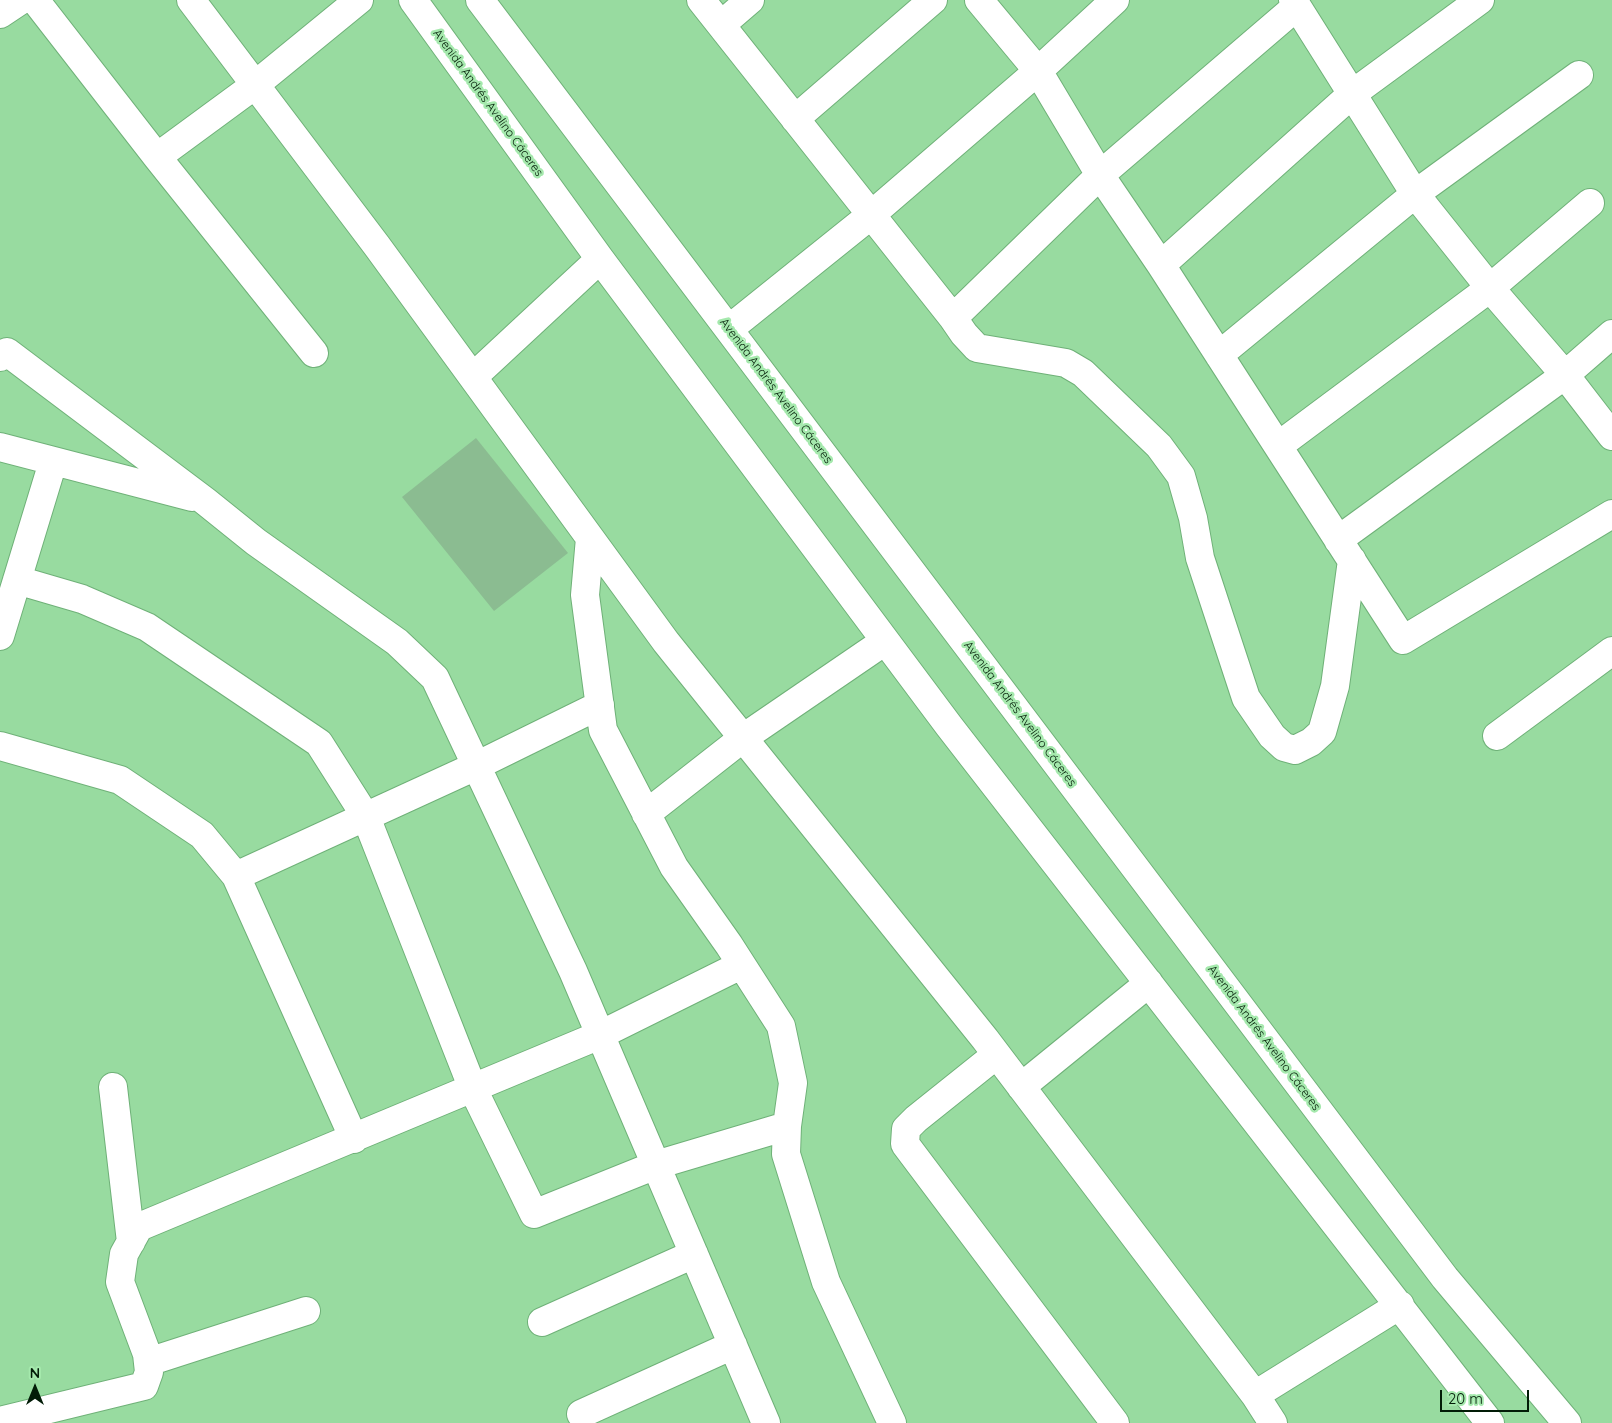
<!DOCTYPE html>
<html>
<head>
<meta charset="utf-8">
<style>
	body { margin:0 }
	#map { position:relative; width:1612px; height:1423px; overflow:hidden; background:#98dba0; font-family:Quicksand,sans-serif }
	canvas { display:block }
	.north { position:absolute; left:10px; top:1363px; width:50px; height:50px; -webkit-text-stroke:4px #a5e9ad; paint-order:stroke; rotate:0deg; font-size:14px; font-weight:700; line-height:20px; text-align:center; color:#021c07 }
	.north::after { content:''; display:block; margin:auto; width:18px; height:22px; background:#021c07; clip-path:polygon(50% 0,100% 100%,50% 72%,0 100%) }
	.scale { position:absolute; left:1440px; top:1390px; width:89px; height:22px; box-sizing:border-box; border:2px solid #021c07; border-top:0; padding-left:6px; font-size:15px; line-height:18px; white-space:nowrap; color:#021c07; -webkit-text-stroke:4px #a5e9ad; paint-order:stroke }
</style>
</head>
<body>
<div id="map">
<canvas width="1612" height="1423"></canvas>
<div class="north">N</div>
<div class="scale">20 m</div>
</div>
<script>
const ctx = document.querySelector('canvas').getContext('2d');
ctx.lineJoin = 'round';
function paint(path, color) {
  ctx.fillStyle = color;
  ctx.fill(path, 'evenodd');
}
function shape(rows) {
  const path = new Path2D();
  for (const r of rows) {
    path.moveTo(r[0], r[1]);
    for (let i = 2; i < r.length; i += 2) path.lineTo(r[i], r[i + 1]);
  }
  return path;
}
function trace(path, color, width, dash) {
  ctx.strokeStyle = color;
  ctx.lineWidth = width;
  ctx.lineCap = dash ? 'butt' : 'round';
  ctx.setLineDash(dash || []);
  ctx.stroke(path);
}
function drawText(font, color, halo, rows, align = 'center') {
  ctx.font = font + ' Quicksand,sans-serif';
  ctx.lineWidth = 5;
  ctx.setLineDash([]);
  ctx.textBaseline = 'middle';
  ctx.strokeStyle = halo;
  ctx.fillStyle = color;
  for (const [text, x, y, turn = 0] of rows) {
    ctx.save();
    ctx.translate(x, y);
    ctx.rotate((+turn || 0) * Math.PI / 180);
    ctx.textAlign = isNaN(turn) ? turn : align;
    if (halo) ctx.strokeText(text, 0, 0);
    ctx.fillText(text, 0, 0);
    ctx.restore();
  }
}
paint(shape([
	[476,438,568,553,494,611,402,497]
]), '#8bbc91');
const minor = shape([
	[35,0,157,157,314,353],
	[191,0,377,246,666,642,985,1039,1255,1395,1273,1423],
	[413,0,600,259,949,726,1490,1423],
	[480,0,1445,1278,1567,1423],
	[701,0,953,318,964,334,977,348,1066,363,1083,373,1159,446,1181,476,1193,518,1200,558,1246,698,1272,736,1284,747,1295,750,1311,742,1322,732,1335,686,1352,560],
	[979,0,1038,71,1100,175,1161,265,1403,640,1612,514],
	[1293,0,1415,194,1490,288,1565,375,1612,436],
	[0,14,21,0],
	[721,25,750,0],
	[795,119,933,0],
	[157,157,255,85,359,0],
	[1161,265,1352,94,1480,0],
	[953,318,1100,175,1297,6],
	[729,329,871,215,1038,71,1115,0],
	[1219,355,1415,194,1579,75],
	[0,357,7,352,205,501,256,542,397,642,435,678,573,971,766,1423],
	[473,377,600,259],
	[1278,446,1490,288,1590,203],
	[0,447,192,497],
	[590,538,585,595,603,730,674,867,729,945,781,1026,793,1083,787,1126,786,1154,826,1282,892,1423],
	[1338,540,1565,375,1612,334],
	[17,580,82,599,147,627,319,743,366,817,473,1089,534,1214,656,1165,787,1126],
	[0,636,53,462],
	[1497,736,1612,651],
	[0,746,120,780,202,835,236,876,354,1139],
	[646,814,743,738,885,641],
	[236,876,476,766,600,705],
	[996,1055,916,1119,906,1129,905,1144,1115,1423],
	[113,1087,131,1242],
	[1021,1087,1149,983],
	[542,1322,694,1254],
	[148,1362,306,1311],
	[1255,1395,1400,1305],
	[581,1414,733,1345],
	[0,1421,144,1386,149,1372,147,1354,120,1282,124,1254,139,1227,600,1035,741,965]
]);
trace(minor, '#6fb178', 30);
trace(minor, '#fff', 28);
drawText('12px', '#021c07', '#a5e9ad', [
	["Avenida Andrés Avelino Cáceres",488,103,54],
	["Avenida Andrés Avelino Cáceres",776,391,53],
	["Avenida Andrés Avelino Cáceres",1020,714,53],
	["Avenida Andrés Avelino Cáceres",1264,1038,53]
]);
</script>
</body>
</html>
